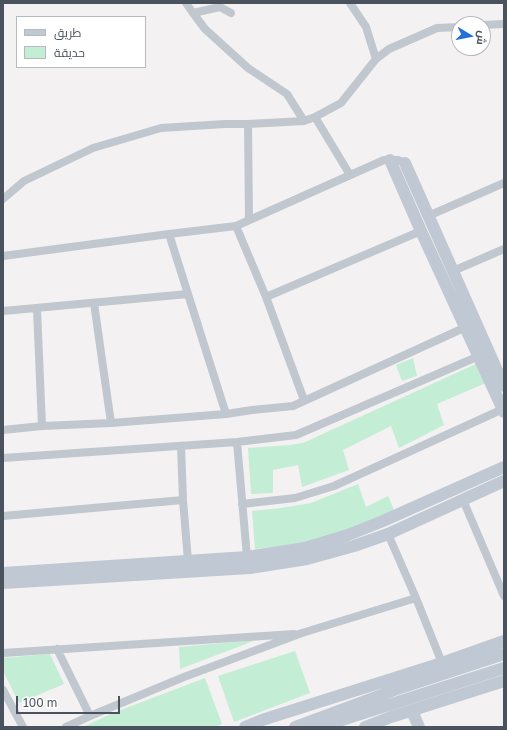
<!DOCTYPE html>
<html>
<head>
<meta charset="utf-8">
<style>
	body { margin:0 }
	#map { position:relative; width:507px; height:730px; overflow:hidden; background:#f3f1f1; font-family:"Golos Text",Cairo,sans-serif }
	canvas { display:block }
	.frame { position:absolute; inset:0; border:4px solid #4a535d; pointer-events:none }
	.legend { position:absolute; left:16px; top:16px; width:130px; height:52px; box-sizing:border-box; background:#fff; border:1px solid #b7babe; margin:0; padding:5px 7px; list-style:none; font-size:12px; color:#4a535d }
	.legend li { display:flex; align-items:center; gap:8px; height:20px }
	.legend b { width:20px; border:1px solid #b7babe }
	.north { position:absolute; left:451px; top:16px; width:40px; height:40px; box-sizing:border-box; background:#fff; border:1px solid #b7babe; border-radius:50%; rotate:100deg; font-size:11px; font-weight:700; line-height:16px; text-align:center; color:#4a535d }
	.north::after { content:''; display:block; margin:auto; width:14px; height:18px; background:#2570d8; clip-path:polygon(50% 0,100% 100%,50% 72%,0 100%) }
	.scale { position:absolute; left:16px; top:696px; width:104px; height:18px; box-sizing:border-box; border:2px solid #4a535d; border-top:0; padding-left:5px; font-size:12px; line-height:14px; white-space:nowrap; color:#4a535d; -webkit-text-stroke:3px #fff; paint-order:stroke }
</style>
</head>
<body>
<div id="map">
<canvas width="507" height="730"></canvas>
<div class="frame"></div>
<ul class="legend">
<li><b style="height:5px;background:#c0c8d3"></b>طريق</li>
<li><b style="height:11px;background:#c3edd4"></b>حديقة</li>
</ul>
<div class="north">ش</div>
<div class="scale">100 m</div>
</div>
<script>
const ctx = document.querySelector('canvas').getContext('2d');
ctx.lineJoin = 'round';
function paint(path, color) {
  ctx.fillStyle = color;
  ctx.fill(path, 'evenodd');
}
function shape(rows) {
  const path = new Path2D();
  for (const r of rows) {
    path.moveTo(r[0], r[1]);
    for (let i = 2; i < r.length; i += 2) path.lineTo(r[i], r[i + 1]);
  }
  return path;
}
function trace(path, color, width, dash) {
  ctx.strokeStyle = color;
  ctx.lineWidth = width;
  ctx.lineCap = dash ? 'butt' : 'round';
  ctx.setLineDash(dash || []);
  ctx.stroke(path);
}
paint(shape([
	[413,358,417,376,402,381,396,365],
	[478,363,488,382,437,404,444,425,399,448,391,426,343,450,349,470,302,487,298,465,273,470,273,493,251,494,248,448,290,445,303,443],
	[358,484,366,507,388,496,395,512,332,537,294,545,255,549,252,511,281,508,311,503],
	[256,640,180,669,179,647],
	[295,651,310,693,234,722,218,676],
	[50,654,64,684,19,703,3,671,3,658],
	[205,678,222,724,215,727,83,727,113,713]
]), '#c3edd4');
trace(shape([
	[186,3,193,13,205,29,248,68,287,94,304,121],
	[350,3,366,27,376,59],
	[193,13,220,7,231,13],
	[483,25,504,24],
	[315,117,350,175],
	[248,124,249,220],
	[3,199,24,181,93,148,161,128,225,124,248,124,304,121,315,117,341,103,376,59,389,49,437,28,459,27],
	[428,216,504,183],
	[236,226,266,297,304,400],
	[169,234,226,414],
	[3,256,169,234,236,226,384,160,398,160,405,163],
	[453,271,504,249],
	[266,297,421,231],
	[94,303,111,423],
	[37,309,42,426],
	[3,311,188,294],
	[3,430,42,426,111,423,226,414,252,410,293,406,466,327],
	[237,442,247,557],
	[181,446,183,500,188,561],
	[3,458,237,442,296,435,479,356],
	[463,500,504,596],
	[242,504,295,498,334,486,503,409],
	[3,516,183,500],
	[388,534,416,598,442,663],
	[57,649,90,716],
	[3,653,294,634],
	[3,690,23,727],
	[66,727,90,716,184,677,302,633,416,598]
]), '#c0c7ce', 8);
trace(shape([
	[390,160,421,231,504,412],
	[405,163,504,386],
	[3,573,247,557,305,548,348,535,383,521,504,467],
	[3,583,250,568,307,559,354,546,388,534,504,481],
	[412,711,419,727],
	[245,727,262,720,442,663,504,641],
	[295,727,400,688,504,654],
	[320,727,504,668],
	[365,727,391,717,504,681]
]), '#c0c8d3', 12);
</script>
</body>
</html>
